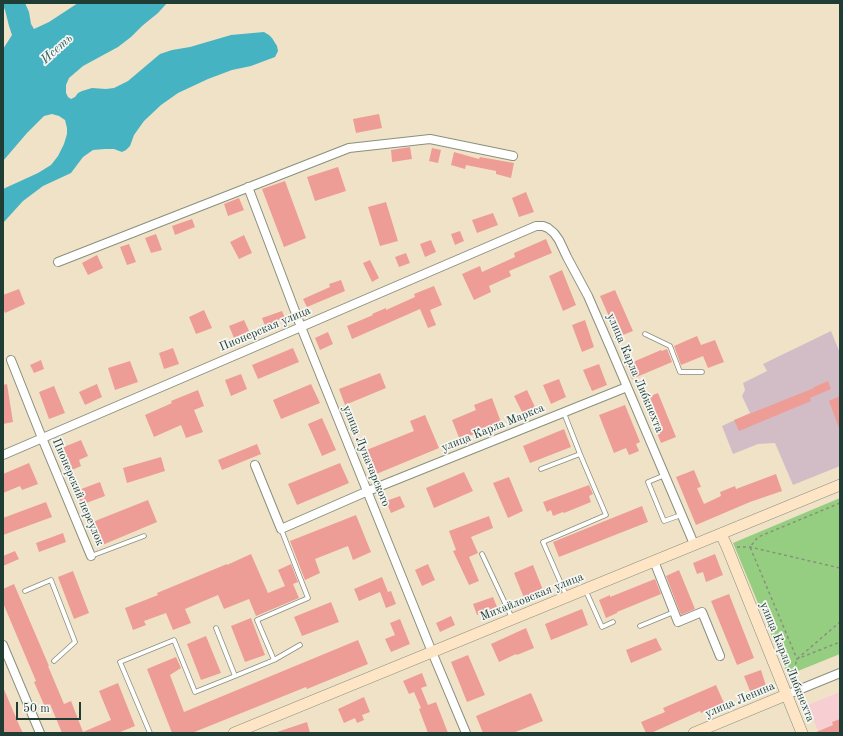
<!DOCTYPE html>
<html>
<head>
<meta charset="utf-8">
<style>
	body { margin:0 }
	#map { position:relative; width:843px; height:736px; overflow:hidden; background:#f0e2c7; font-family:"Old Standard TT",serif }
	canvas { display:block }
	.frame { position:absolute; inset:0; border:4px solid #1f3d34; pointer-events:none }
	.scale { position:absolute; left:16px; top:702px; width:65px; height:18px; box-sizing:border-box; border:2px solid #1f3d34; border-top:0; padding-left:5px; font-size:12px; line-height:14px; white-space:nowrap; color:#1f3d34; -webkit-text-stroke:3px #f6f6f2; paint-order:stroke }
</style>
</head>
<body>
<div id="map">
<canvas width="843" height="736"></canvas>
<div class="frame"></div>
<div class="scale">50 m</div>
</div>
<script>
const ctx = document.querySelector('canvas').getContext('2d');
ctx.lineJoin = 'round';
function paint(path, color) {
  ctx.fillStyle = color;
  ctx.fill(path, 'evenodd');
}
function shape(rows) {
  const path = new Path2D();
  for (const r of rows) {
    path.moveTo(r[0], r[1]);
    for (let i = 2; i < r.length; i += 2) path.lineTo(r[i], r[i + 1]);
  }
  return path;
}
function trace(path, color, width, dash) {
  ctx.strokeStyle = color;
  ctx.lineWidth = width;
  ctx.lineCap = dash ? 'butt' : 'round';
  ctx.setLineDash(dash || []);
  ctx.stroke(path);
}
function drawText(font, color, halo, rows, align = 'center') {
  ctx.font = font + ' "Old Standard TT",serif';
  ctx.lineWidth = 3.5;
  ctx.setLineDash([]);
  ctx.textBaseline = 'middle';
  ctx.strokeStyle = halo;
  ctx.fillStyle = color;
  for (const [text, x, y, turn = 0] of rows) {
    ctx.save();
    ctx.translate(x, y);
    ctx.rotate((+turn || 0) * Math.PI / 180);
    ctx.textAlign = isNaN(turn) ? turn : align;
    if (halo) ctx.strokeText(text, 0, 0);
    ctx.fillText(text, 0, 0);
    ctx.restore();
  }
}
paint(shape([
	[840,692,840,733,819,733,807,705]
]), '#f7cfd3');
paint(shape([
	[831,331,840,353,840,466,793,485,775,443,758,444,733,454,722,426,750,413,742,396,745,390,743,383,767,371,763,364]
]), '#d2bdc7');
paint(shape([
	[840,498,840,654,788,675,733,543]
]), '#96ce81');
paint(shape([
	[3,3,25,3,29,12,31,24,34,29,49,22,78,3,167,3,158,13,142,26,131,37,118,47,83,66,69,78,66,85,66,93,68,97,71,99,75,97,78,93,82,91,92,88,106,89,114,88,128,81,160,54,172,50,190,47,231,35,264,32,269,35,272,38,277,46,278,51,275,57,251,66,232,70,208,79,178,93,161,105,144,121,134,135,130,146,126,150,122,152,114,149,105,149,93,150,83,157,71,173,43,186,23,201,3,223,3,189,38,173,51,165,58,156,64,144,67,134,67,128,65,120,59,116,52,114,44,116,27,133,3,161,3,49,12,35,9,26,5,10,3,6]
]), '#46b3c2');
paint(shape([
	[379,114,382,128,356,133,353,119],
	[410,147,412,159,392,162,391,150],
	[432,148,441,150,438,163,429,161],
	[454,152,479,159,480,157,514,163,511,178,496,174,496,171,466,165,465,169,451,165],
	[338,167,346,191,315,201,307,177],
	[285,181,306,238,284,247,262,189],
	[526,192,534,212,519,217,512,198],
	[239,198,244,210,228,216,224,204],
	[386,202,398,241,380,246,368,207],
	[493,213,498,225,477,233,472,220],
	[192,219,195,227,175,235,172,226],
	[460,231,464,241,455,245,451,234],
	[156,234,162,250,151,253,145,238],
	[244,235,252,253,239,259,230,242],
	[546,239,552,253,509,271,511,276,489,286,491,292,474,300,462,274,480,266,482,272,515,257,514,253],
	[431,240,436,252,425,257,420,244],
	[129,244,136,262,127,265,120,247],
	[406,253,410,263,399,267,395,257],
	[97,255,103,268,88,275,82,263],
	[370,260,379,278,372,282,363,263],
	[562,270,576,305,563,311,549,276],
	[341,280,345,291,307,307,303,299,330,287,329,284],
	[434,286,442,305,430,310,436,325,428,328,420,309,352,339,347,326,373,315,372,314,386,308,386,310,415,297,414,294],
	[19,289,25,304,5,313,3,308,3,295],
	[615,290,633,331,618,337,600,296],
	[204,310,212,328,196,334,189,317],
	[282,311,285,318,265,326,262,318],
	[244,320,249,331,234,338,229,326],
	[585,320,594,347,582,352,572,325],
	[328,332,333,344,320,350,315,338],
	[697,336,701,345,715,340,724,362,708,368,703,356,681,365,674,346],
	[173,348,179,364,164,369,159,353],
	[293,348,299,362,258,379,252,365],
	[667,349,672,362,632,379,626,365,661,350,662,351],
	[41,360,44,369,34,373,30,365],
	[130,361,138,382,115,390,108,368],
	[599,364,607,385,592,391,583,370],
	[380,373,386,388,345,405,339,389],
	[241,374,247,389,231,396,225,380],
	[559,379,566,397,551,404,543,385],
	[828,381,831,389,810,398,811,401,739,431,734,420,814,388,814,387],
	[7,384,13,422,3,424,3,385],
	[97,384,102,397,85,405,79,392],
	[311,384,320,403,281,419,273,400],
	[54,386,65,413,49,419,39,392],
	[198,390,204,406,194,410,203,432,186,438,181,425,154,437,145,415,172,403,171,401],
	[527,390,535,407,523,414,514,396],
	[658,393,676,437,661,443,643,399],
	[840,396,840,428,839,428,829,401],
	[492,398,501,422,474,432,474,434,460,440,452,420,476,410,474,405],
	[625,405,640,442,636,444,639,451,629,455,626,448,614,453,599,415],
	[425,415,439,448,374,475,364,451,414,431,410,421],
	[322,418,336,450,322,456,308,424],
	[564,429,571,447,530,463,523,446],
	[81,440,88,456,79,460,81,466,72,470,70,464,66,466,59,449],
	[257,444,261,454,222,470,218,460],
	[161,457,165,471,127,483,123,468],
	[29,463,38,484,22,490,20,486,3,493,3,474],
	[340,463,349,483,297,505,288,484],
	[694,470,701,487,697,488,704,504,721,496,720,492,735,486,736,489,776,474,782,491,750,502,696,525,676,477],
	[464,472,473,491,434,508,426,488],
	[509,477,523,511,508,518,493,483],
	[100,482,105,496,81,505,76,491],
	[589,485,593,494,589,496,591,502,564,513,563,512,553,516,551,510,547,512,543,502],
	[400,496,405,507,391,513,386,501],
	[148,500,157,522,100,546,90,523],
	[46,502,52,517,3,535,3,518],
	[642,506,648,522,559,557,553,542],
	[356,515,371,552,353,560,348,546,315,559,320,573,305,580,290,541],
	[489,516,493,528,471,537,478,553,469,557,479,581,469,585,453,551,456,550,449,531],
	[63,533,66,542,39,552,36,543],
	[15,551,19,559,3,566,3,556],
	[251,554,268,593,285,586,278,570,291,564,298,582,293,584,299,598,256,616,249,599,224,609,218,595,185,609,191,623,173,630,166,613,144,621,146,625,133,630,125,608,158,595,157,593,227,564,227,565],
	[715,554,723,575,706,582,703,572,697,574,693,563],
	[428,564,435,580,422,586,415,570],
	[533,565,543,590,524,598,514,573],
	[679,570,695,609,681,615,666,576],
	[73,571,89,613,74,619,58,577],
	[382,577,388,592,391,591,396,604,386,608,380,592,359,601,354,589],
	[655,579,661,594,617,612,617,613,606,618,599,600,610,595,610,597],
	[14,584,49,666,48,666,64,704,71,701,83,732,111,720,99,691,118,683,135,726,118,733,62,733,50,704,45,707,34,682,36,681,3,603,3,589],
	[729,594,754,658,737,665,711,601],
	[493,597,497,607,477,615,473,604],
	[331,602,339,622,302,636,294,617],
	[582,609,588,625,551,640,545,624],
	[451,616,455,625,440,632,436,623],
	[251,618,265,655,245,662,231,626],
	[400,619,410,644,391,652,385,639,395,635,390,623],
	[526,628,534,648,517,655,516,654,499,662,491,644],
	[206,636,221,673,201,680,187,644],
	[656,638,662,650,631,663,626,650],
	[358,640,368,664,307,689,306,687,192,733,172,733,147,669,176,657,181,668,170,675,184,712],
	[468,655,485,695,467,702,451,662],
	[761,670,766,686,750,691,744,676],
	[422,673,427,686,421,688,428,705,436,702,448,733,428,733,419,709,421,708,414,692,409,694,403,681],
	[716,685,724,703,701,713,700,711,651,733,646,733,641,722,665,712,663,708],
	[3,687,20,727,23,733,3,733],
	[531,693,543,721,513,733,483,733,476,716],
	[364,697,370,712,362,715,364,720,357,723,355,718,344,723,338,709],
	[840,719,840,733,814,733,833,725,832,722],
	[307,722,310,733,277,733,277,732]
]), '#ee9d96');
const lane = shape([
	[645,334,670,346,680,372,702,372],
	[541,469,580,454,564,413],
	[665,475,648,482,664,521,681,515],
	[482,554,512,618],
	[91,556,144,536],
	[585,589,602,627,613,622],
	[25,591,51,580,75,642,54,661],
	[566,595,543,542,606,515,580,454],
	[640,626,674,612],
	[274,660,257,620,308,598,281,529],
	[235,676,274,660,300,645],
	[150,733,120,662,174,640,195,692,235,676,216,628]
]);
const street = shape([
	[248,187,301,327,432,652,466,733],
	[58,262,349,148,430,139,513,156],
	[11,360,42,438,91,556],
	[3,455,536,226,543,226,548,228,554,233,559,240,567,257,588,296,611,349,694,544],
	[255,465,281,529,368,491,627,387],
	[654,561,678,622,702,612,720,656],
	[3,645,40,733],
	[786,695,840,673]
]);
const secondary = shape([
	[721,534,727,547,802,733],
	[234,733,840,485],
	[694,733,786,695]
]);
trace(lane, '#88907e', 5.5);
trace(street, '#88907e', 10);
trace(secondary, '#88907e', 12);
trace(shape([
	[840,503,758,537,750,547,797,659,840,642],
	[737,547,750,547,840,568],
	[792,676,797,659,840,622]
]), '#88907e', 1.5, [3, 3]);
trace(lane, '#fff', 4);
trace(street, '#fff', 8);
trace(secondary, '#fde5c5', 11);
drawText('12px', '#1f3d34', '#f6f6f2', [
	["Пионерская улица",265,329,-23],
	["улица Карла Либкнехта",635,373,67],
	["улица Карла Маркса",493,428,-22],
	["улица Луначарского",366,456,68],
	["Пионерский переулок",78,492,67],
	["Михайловская улица",532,597,-22],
	["улица Карла Либкнехта",787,662,68],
	["улица Ленина",740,700,-23]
]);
drawText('italic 13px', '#2b605f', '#f6f6f2', [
	["Исеть",57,49,-42]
]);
</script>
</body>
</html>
